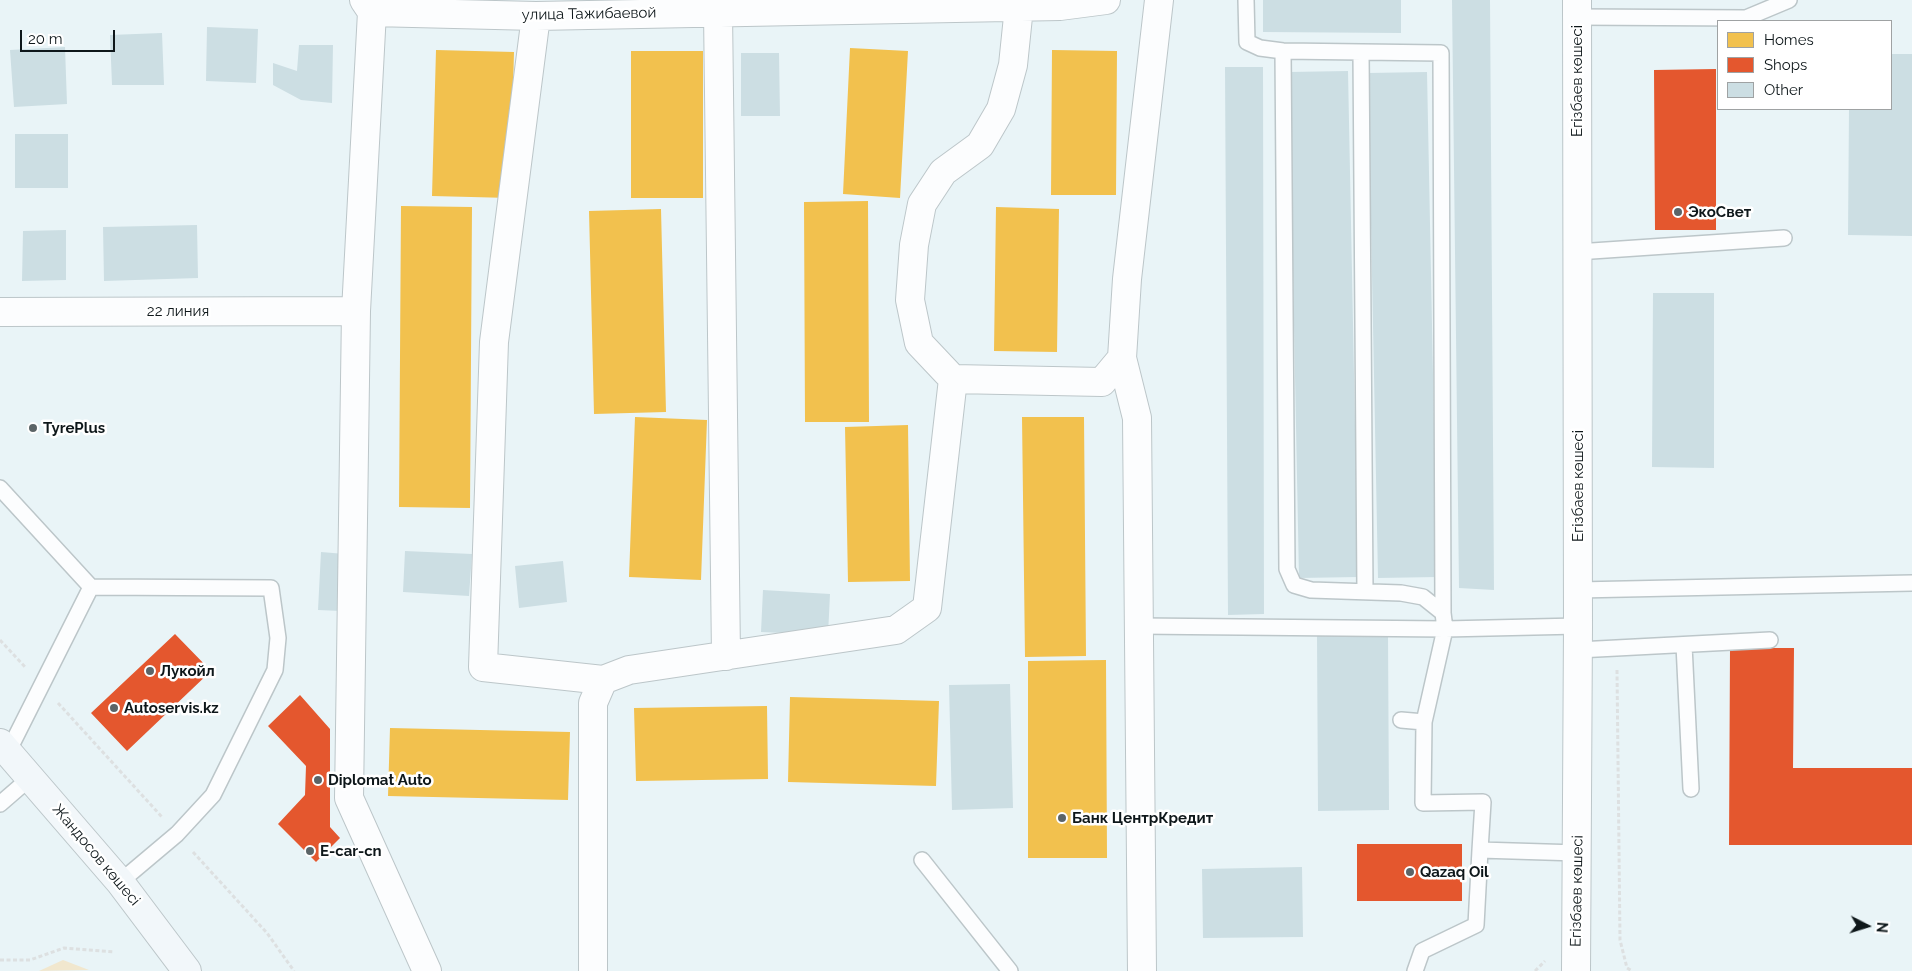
<!DOCTYPE html>
<html>
<head>
<meta charset="utf-8">
<style>
	body { margin:0 }
	#map { position:relative; width:1912px; height:971px; overflow:hidden; background:#e9f4f7; font-family:Raleway,sans-serif }
	canvas { display:block }
	.legend { position:absolute; left:1717px; top:20px; width:175px; height:90px; box-sizing:border-box; background:#fff; border:1px solid #9fa2a3; margin:0; padding:6px 9px; list-style:none; font-size:15px; color:#0e171a }
	.legend li { display:flex; align-items:center; gap:10px; height:25px }
	.legend b { width:25px; border:1px solid #9fa2a3 }
	.north { position:absolute; left:1842px; top:901px; width:50px; height:50px; -webkit-text-stroke:4px #fff; paint-order:stroke; rotate:95deg; font-size:14px; font-weight:700; line-height:20px; text-align:center; color:#0e171a }
	.north::after { content:''; display:block; margin:auto; width:18px; height:22px; background:#0e171a; clip-path:polygon(50% 0,100% 100%,50% 72%,0 100%) }
	.scale { position:absolute; left:20px; top:30px; width:95px; height:22px; box-sizing:border-box; border:2px solid #0e171a; border-top:0; padding-left:6px; font-size:15px; line-height:18px; white-space:nowrap; color:#0e171a; -webkit-text-stroke:4px #fff; paint-order:stroke }
</style>
</head>
<body>
<div id="map">
<canvas width="1912" height="971"></canvas>
<ul class="legend">
<li><b style="height:14px;background:#f2c14e"></b>Homes</li>
<li><b style="height:14px;background:#e4572e"></b>Shops</li>
<li><b style="height:14px;background:#ccdee3"></b>Other</li>
</ul>
<div class="north">N</div>
<div class="scale">20 m</div>
</div>
<script>
const ctx = document.querySelector('canvas').getContext('2d');
ctx.lineJoin = 'round';
function paint(path, color) {
  ctx.fillStyle = color;
  ctx.fill(path, 'evenodd');
}
function shape(rows) {
  const path = new Path2D();
  for (const r of rows) {
    path.moveTo(r[0], r[1]);
    for (let i = 2; i < r.length; i += 2) path.lineTo(r[i], r[i + 1]);
  }
  return path;
}
function trace(path, color, width, dash) {
  ctx.strokeStyle = color;
  ctx.lineWidth = width;
  ctx.lineCap = dash ? 'butt' : 'round';
  ctx.setLineDash(dash || []);
  ctx.stroke(path);
}
function drawText(font, color, halo, rows, align = 'center') {
  ctx.font = font + ' Raleway,sans-serif';
  ctx.lineWidth = 5;
  ctx.setLineDash([]);
  ctx.textBaseline = 'middle';
  ctx.strokeStyle = halo;
  ctx.fillStyle = color;
  for (const [text, x, y, turn = 0] of rows) {
    ctx.save();
    ctx.translate(x, y);
    ctx.rotate((+turn || 0) * Math.PI / 180);
    ctx.textAlign = isNaN(turn) ? turn : align;
    if (halo) ctx.strokeText(text, 0, 0);
    ctx.fillText(text, 0, 0);
    ctx.restore();
  }
}
paint(shape([
	[63,960,89,970,39,971]
]), '#f1e7ce');
paint(shape([
	[850,48,908,51,900,198,843,194],
	[436,50,514,52,510,198,432,196],
	[1052,50,1117,51,1116,195,1051,195],
	[631,51,703,51,703,198,631,198],
	[868,201,869,422,805,422,804,202],
	[401,206,472,207,470,508,399,507],
	[996,207,1059,209,1057,352,994,351],
	[661,209,666,412,594,414,589,211],
	[635,417,707,420,701,580,629,577],
	[1022,417,1084,417,1086,656,1025,657],
	[908,425,910,581,848,582,845,427],
	[1106,660,1107,858,1028,858,1028,661],
	[790,697,939,701,936,786,788,782],
	[767,706,768,779,636,781,634,708],
	[390,728,570,732,568,800,388,796]
]), '#f2c14e');
paint(shape([
	[1716,69,1716,230,1655,230,1654,70],
	[175,634,211,671,127,751,91,713],
	[1730,648,1794,648,1793,768,1912,768,1912,845,1729,845],
	[300,695,330,729,330,827,340,838,316,862,278,824,305,795,306,766,268,726],
	[1357,844,1462,844,1462,901,1357,901]
]), '#e4572e');
paint(shape([
	[1263,0,1401,0,1401,33,1263,32],
	[1452,0,1490,0,1494,590,1459,588],
	[207,27,258,29,256,83,206,81],
	[162,33,164,85,112,85,110,35],
	[299,45,333,45,332,103,301,100,273,85,273,63,297,71],
	[65,47,67,104,14,107,10,50],
	[741,53,779,53,780,116,741,116],
	[1891,54,1912,54,1912,236,1848,235,1849,109,1891,109],
	[1225,67,1263,67,1264,614,1228,615],
	[1348,71,1358,577,1299,578,1289,72],
	[1427,72,1437,577,1378,578,1368,73],
	[15,134,68,134,68,188,15,188],
	[197,225,198,278,104,281,103,227],
	[66,230,66,280,22,281,23,231],
	[1653,293,1714,293,1714,468,1652,467],
	[405,551,472,554,469,596,403,592],
	[321,552,345,554,341,611,318,610],
	[563,561,567,602,519,608,515,566],
	[763,590,830,594,828,635,761,632],
	[1388,635,1389,810,1318,811,1317,636],
	[1010,684,1013,808,952,810,949,685],
	[1302,867,1303,937,1203,938,1202,869]
]), '#ccdee3');
const lane = shape([
	[1246,0,1247,42,1260,48,1283,51,1441,53,1443,613,1445,629,1578,626],
	[1577,17,1746,18,1789,0],
	[1283,51,1287,569,1294,585,1311,590,1401,593,1423,597,1443,613],
	[1361,52,1365,592],
	[1577,252,1784,238],
	[0,488,91,587,8,752],
	[91,587,271,588,278,638,275,670,213,795,177,834,120,882],
	[1578,590,1912,583],
	[1139,626,1445,629,1424,722],
	[1684,645,1691,789],
	[1578,650,1770,640],
	[1401,720,1424,722,1423,803,1483,802,1480,850],
	[0,804,30,778],
	[922,860,1010,971],
	[1415,971,1422,951,1476,925,1480,850,1578,853]
]);
const street = shape([
	[364,0,372,12,356,311,349,798,427,971],
	[372,12,536,16,1060,6,1106,0],
	[718,12,726,656],
	[536,16,494,342,483,667,603,680,629,670,896,630,927,608,953,379,1102,382,1122,358,1127,279,1159,0],
	[0,312,356,311],
	[1122,358,1137,418,1142,971],
	[953,379,919,343,910,300,914,245,922,204,943,172,980,145,1001,109,1013,65,1019,7],
	[593,971,593,703,603,680],
	[1576,971,1578,626,1577,0]
]);
const secondary = shape([
	[0,743,120,882,187,971]
]);
trace(lane, '#bcc6c9', 18);
trace(street, '#bcc6c9', 30);
trace(secondary, '#bcc6c9', 30);
trace(shape([
	[0,640,25,667],
	[1617,670,1620,940,1627,968,1632,971],
	[58,703,162,817],
	[193,852,267,933,294,971],
	[0,960,30,960,64,948,114,952],
	[1535,971,1545,961]
]), '#dde0e1', 3, [4, 2.5]);
trace(lane, '#fcfdfe', 15);
trace(street, '#fcfdfe', 28);
trace(secondary, '#f2f7fa', 28);
for (const [x, y, r, color] of [
	[1678,212,5,"#5b6467"],
	[33,428,5,"#5b6467"],
	[150,671,5,"#5b6467"],
	[114,708,5,"#5b6467"],
	[318,780,5,"#5b6467"],
	[1062,818,5,"#5b6467"],
	[310,851,5,"#5b6467"],
	[1410,872,5,"#5b6467"]
]) {
  const dot = new Path2D();
  dot.arc(x, y, r, 0, 2 * Math.PI);
  ctx.fillStyle = color;
  ctx.fill(dot);
  trace(dot, '#fff', 2);
}
drawText('15px', '#0e171a', '#fff', [
	["улица Тажибаевой",589,14,-1],
	["Егізбаев көшесі",1577,81,-90],
	["22 линия",178,311],
	["Егізбаев көшесі",1578,486,-90],
	["Жандосов көшесі",96,855,50],
	["Егізбаев көшесі",1577,891,-89]
]);
drawText('bold 15px', '#0e171a', '#fff', [
	["ЭкоСвет",1688,212],
	["TyrePlus",43,428],
	["Лукойл",160,671],
	["Autoservis.kz",124,708],
	["Diplomat Auto",328,780],
	["Банк ЦентрКредит",1072,818],
	["E-car-cn",320,851],
	["Qazaq Oil",1420,872]
], 'left');
</script>
</body>
</html>
